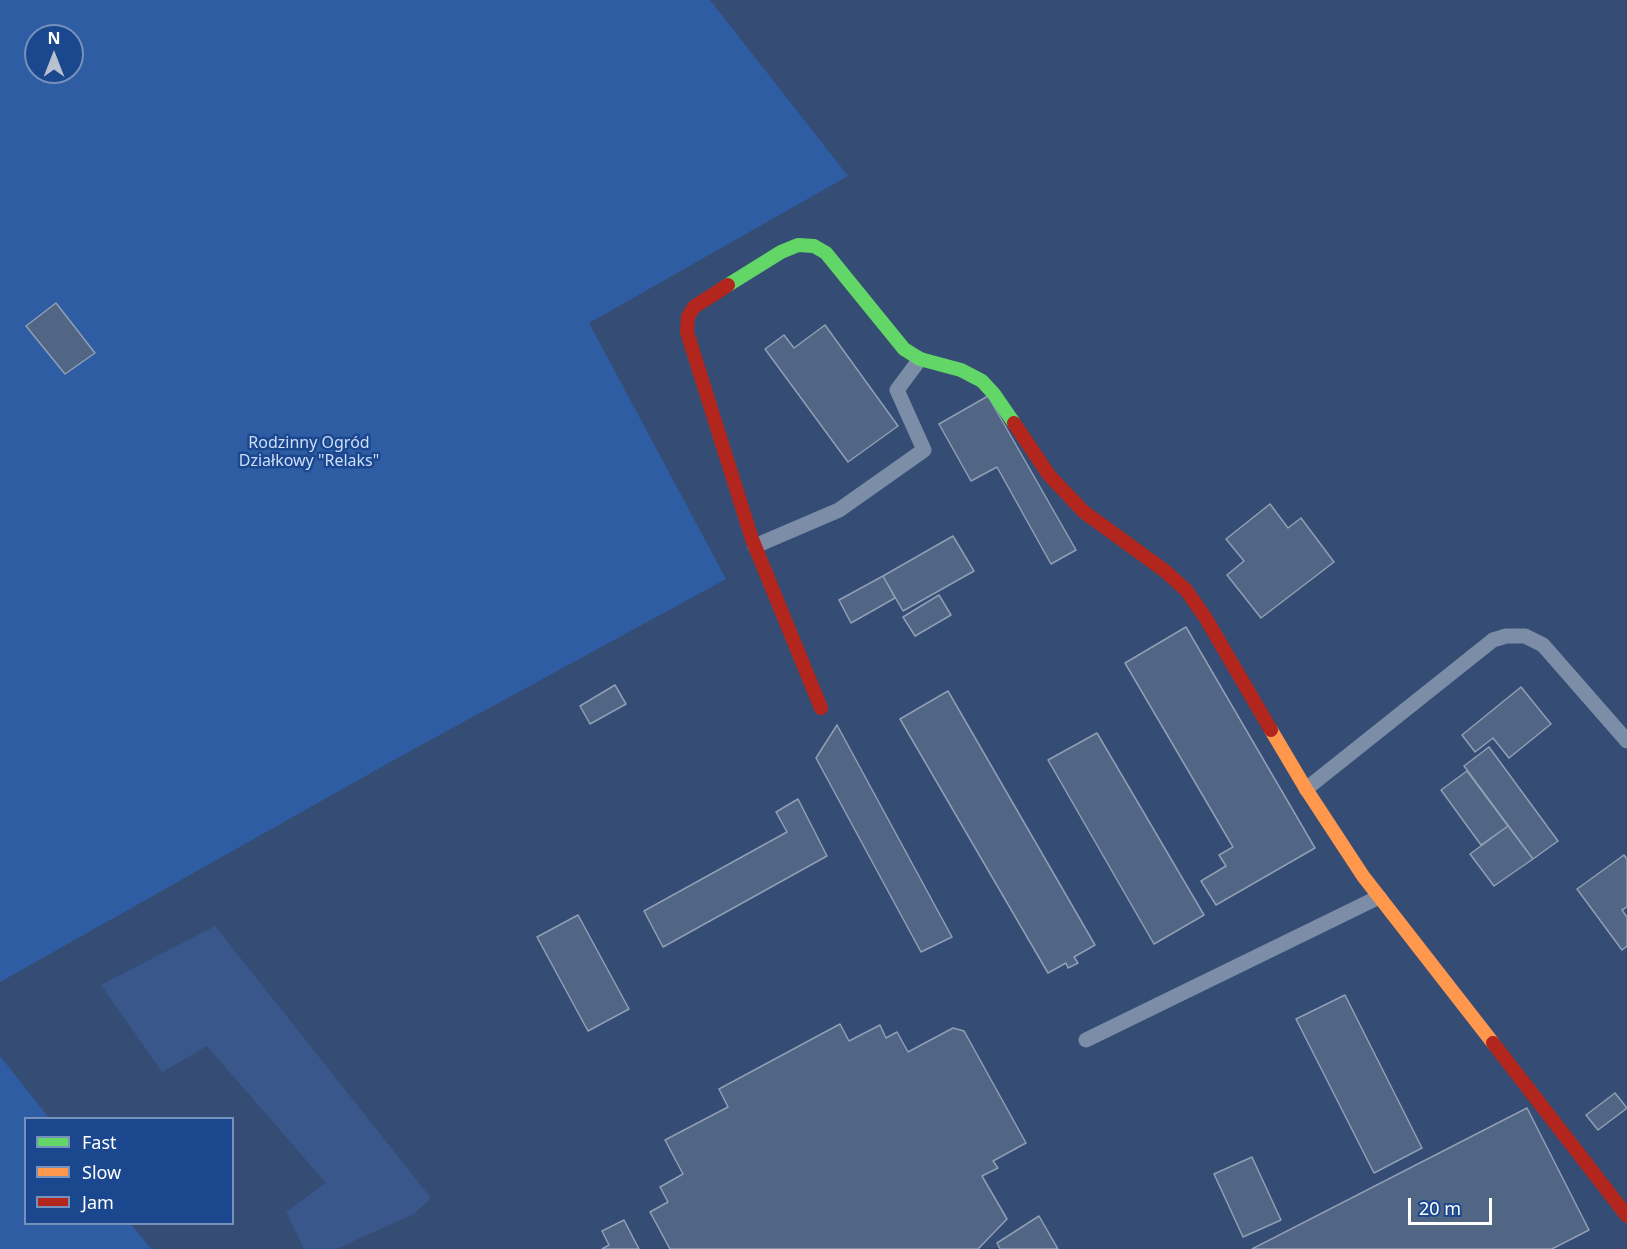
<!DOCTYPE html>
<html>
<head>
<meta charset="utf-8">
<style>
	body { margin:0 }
	#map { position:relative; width:1627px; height:1249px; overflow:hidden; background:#354d74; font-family:"Noto Sans",sans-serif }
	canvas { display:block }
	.legend { position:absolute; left:24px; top:1117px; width:210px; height:108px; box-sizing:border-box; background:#1b478e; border:2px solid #7691bb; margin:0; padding:8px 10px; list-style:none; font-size:18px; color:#fff }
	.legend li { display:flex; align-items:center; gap:12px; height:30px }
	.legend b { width:30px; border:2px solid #7691bb }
	.north { position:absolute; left:24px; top:24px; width:60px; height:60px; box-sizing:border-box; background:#1b478e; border:2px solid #7691bb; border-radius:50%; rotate:0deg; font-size:16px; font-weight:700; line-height:24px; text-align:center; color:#fff }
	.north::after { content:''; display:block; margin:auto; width:21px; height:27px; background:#b8c1ce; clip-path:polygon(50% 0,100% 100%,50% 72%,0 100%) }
	.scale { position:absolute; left:1408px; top:1198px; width:84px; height:27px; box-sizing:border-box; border:3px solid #fff; border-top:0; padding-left:8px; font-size:18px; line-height:21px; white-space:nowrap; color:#fff; -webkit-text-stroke:4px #1b478e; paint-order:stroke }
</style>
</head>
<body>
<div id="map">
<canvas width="1627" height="1249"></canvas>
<ul class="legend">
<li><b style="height:8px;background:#63d668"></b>Fast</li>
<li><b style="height:8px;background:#ff974d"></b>Slow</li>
<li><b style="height:8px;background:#b3261e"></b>Jam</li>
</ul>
<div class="north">N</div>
<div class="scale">20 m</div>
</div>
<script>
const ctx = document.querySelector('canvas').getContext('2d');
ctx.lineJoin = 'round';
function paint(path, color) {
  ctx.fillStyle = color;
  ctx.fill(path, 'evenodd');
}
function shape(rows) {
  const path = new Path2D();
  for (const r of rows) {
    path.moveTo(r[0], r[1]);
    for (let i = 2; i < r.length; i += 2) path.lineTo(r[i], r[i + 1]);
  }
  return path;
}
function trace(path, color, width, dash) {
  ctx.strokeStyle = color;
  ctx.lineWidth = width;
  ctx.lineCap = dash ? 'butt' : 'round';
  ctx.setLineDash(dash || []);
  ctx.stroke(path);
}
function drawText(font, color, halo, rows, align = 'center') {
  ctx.font = font + ' "Noto Sans",sans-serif';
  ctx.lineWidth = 5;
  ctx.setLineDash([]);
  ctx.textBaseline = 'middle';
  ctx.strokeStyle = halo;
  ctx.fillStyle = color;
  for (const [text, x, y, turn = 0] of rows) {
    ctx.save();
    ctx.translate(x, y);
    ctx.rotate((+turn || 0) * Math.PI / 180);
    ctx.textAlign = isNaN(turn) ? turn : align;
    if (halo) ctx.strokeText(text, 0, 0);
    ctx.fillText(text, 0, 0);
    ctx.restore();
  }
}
paint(shape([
	[0,0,710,0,848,176,589,323,726,579,401,756,0,982],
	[36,36,72,36,72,72,36,72],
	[0,1056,49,1118,26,1118,26,1224,131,1224,151,1249,0,1249]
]), '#2f5da4');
paint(shape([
	[215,926,431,1198,414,1214,336,1249,304,1249,286,1212,326,1183,207,1046,162,1072,101,985]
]), '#39578b');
const building = shape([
	[56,303,95,353,65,374,26,326,56,303],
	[825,325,898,426,848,462,765,349,784,335,794,348,825,325],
	[988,396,1076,550,1051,564,997,467,971,481,939,424,988,396],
	[1270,504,1288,528,1301,518,1334,562,1261,618,1227,575,1244,561,1226,539,1270,504],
	[953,536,974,571,903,611,883,576,953,536],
	[883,576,895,598,851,623,839,600,883,576],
	[939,595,951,615,915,636,903,617,939,595],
	[1186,627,1315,848,1216,905,1201,881,1226,866,1219,855,1233,847,1125,663,1186,627],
	[615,685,626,704,590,724,580,706,615,685],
	[1521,687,1551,724,1509,758,1493,738,1475,752,1462,735,1521,687],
	[948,691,1095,945,1074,957,1078,963,1068,968,1066,963,1048,973,900,719,948,691],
	[837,725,952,937,921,952,816,758,837,725],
	[1097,733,1204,915,1154,944,1048,760,1097,733],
	[1489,747,1558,841,1533,859,1464,766,1489,747],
	[1467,771,1508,826,1481,845,1441,790,1467,771],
	[798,799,827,856,663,947,644,911,787,832,776,812,798,799],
	[1508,826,1533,859,1494,886,1470,854,1508,826],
	[1624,855,1627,859,1627,907,1622,910,1627,917,1627,946,1622,950,1577,889,1624,855],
	[578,915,629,1009,588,1031,537,937,578,915],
	[1345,995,1422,1148,1374,1173,1296,1019,1345,995],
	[840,1024,849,1041,880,1025,886,1038,897,1032,908,1052,953,1028,964,1031,1026,1143,993,1161,998,1168,982,1176,1007,1219,978,1249,670,1249,650,1212,668,1202,660,1187,683,1174,665,1140,728,1107,719,1089,840,1024],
	[1615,1093,1627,1108,1598,1130,1586,1115,1615,1093],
	[1527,1108,1589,1230,1552,1249,1252,1249,1527,1108],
	[1252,1157,1281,1220,1243,1237,1214,1174,1252,1157],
	[1039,1216,1058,1249,1000,1249,997,1243,1039,1216],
	[624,1220,639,1249,602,1249,609,1245,602,1231,624,1220]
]);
paint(building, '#516584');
trace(building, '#919fb5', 1.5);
trace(shape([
	[755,546,839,510,924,450,897,390,920,359],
	[1306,789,1493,640,1506,636,1525,636,1543,645,1627,741],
	[1086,1040,1379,897]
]), '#7c8ea7', 15);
trace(shape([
	[728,285,781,252,798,245,814,246,826,253,904,349,920,359,961,370,982,381,994,394,1014,423]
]), '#63d668', 14);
trace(shape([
	[1271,730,1306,789,1363,876,1493,1043]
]), '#ff974d', 14);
trace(shape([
	[728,285,694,307,688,317,687,332,752,539,821,708],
	[1014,423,1049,475,1084,512,1165,571,1186,590,1205,617,1271,730],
	[1493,1043,1627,1216]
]), '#b3261e', 14);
drawText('16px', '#cddffa', '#1b478e', [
	["Rodzinny Ogród",309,443],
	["Działkowy \"Relaks\"",309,461]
]);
</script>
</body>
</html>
